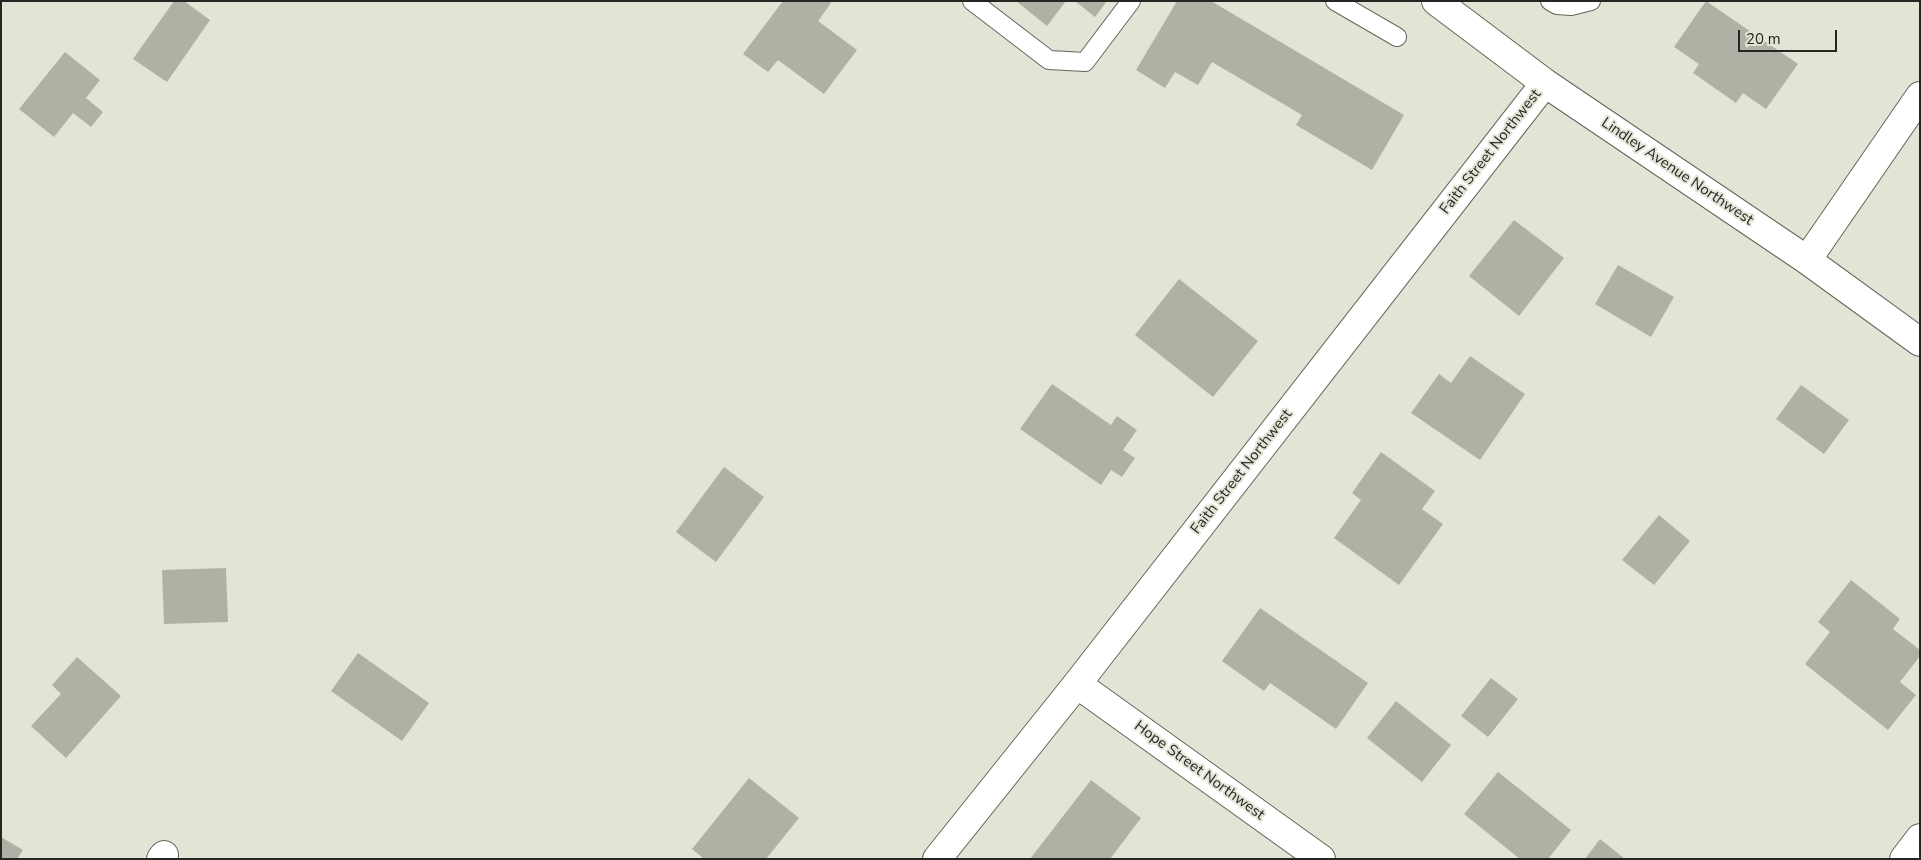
<!DOCTYPE html>
<html>
<head>
<meta charset="utf-8">
<style>
	body { margin:0 }
	#map { position:relative; width:1921px; height:860px; overflow:hidden; background:#e2e5d6; font-family:"Nunito Sans",sans-serif }
	canvas { display:block }
	.frame { position:absolute; inset:0; border:2px solid #252621; pointer-events:none }
	.scale { position:absolute; left:1738px; top:30px; width:99px; height:22px; box-sizing:border-box; border:2px solid #252621; border-top:0; padding-left:6px; font-size:15px; line-height:18px; white-space:nowrap; color:#252621; -webkit-text-stroke:4px #e2e5d6; paint-order:stroke }
</style>
</head>
<body>
<div id="map">
<canvas width="1921" height="860"></canvas>
<div class="frame"></div>
<div class="scale">20 m</div>
</div>
<script>
const ctx = document.querySelector('canvas').getContext('2d');
ctx.lineJoin = 'round';
function paint(path, color) {
  ctx.fillStyle = color;
  ctx.fill(path, 'evenodd');
}
function shape(rows) {
  const path = new Path2D();
  for (const r of rows) {
    path.moveTo(r[0], r[1]);
    for (let i = 2; i < r.length; i += 2) path.lineTo(r[i], r[i + 1]);
  }
  return path;
}
function trace(path, color, width, dash) {
  ctx.strokeStyle = color;
  ctx.lineWidth = width;
  ctx.lineCap = dash ? 'butt' : 'round';
  ctx.setLineDash(dash || []);
  ctx.stroke(path);
}
function drawText(font, color, halo, rows, align = 'center') {
  ctx.font = font + ' "Nunito Sans",sans-serif';
  ctx.lineWidth = 4;
  ctx.setLineDash([]);
  ctx.textBaseline = 'middle';
  ctx.strokeStyle = halo;
  ctx.fillStyle = color;
  for (const [text, x, y, turn = 0] of rows) {
    ctx.save();
    ctx.translate(x, y);
    ctx.rotate((+turn || 0) * Math.PI / 180);
    ctx.textAlign = isNaN(turn) ? turn : align;
    if (halo) ctx.strokeText(text, 0, 0);
    ctx.fillText(text, 0, 0);
    ctx.restore();
  }
}
paint(shape([
	[174,1,184,1,210,20,167,82,133,59],
	[783,1,828,1,831,3,818,21,857,50,824,94,778,60,768,72,743,54],
	[1016,1,1066,1,1047,26],
	[1075,1,1107,1,1095,17],
	[1177,1,1211,1,1404,115,1372,170,1296,125,1302,115,1212,62,1198,85,1175,72,1165,88,1136,70],
	[1706,1,1798,64,1766,109,1743,93,1736,103,1693,73,1699,64,1674,47],
	[65,52,100,80,86,98,103,112,91,127,73,113,54,137,19,109],
	[1514,220,1564,258,1519,316,1469,276],
	[1618,265,1674,297,1651,337,1595,304],
	[1179,279,1258,341,1213,397,1135,335],
	[1470,356,1525,394,1480,460,1411,413,1439,374,1451,383],
	[1052,384,1111,425,1117,416,1137,430,1123,450,1135,458,1122,477,1111,470,1101,485,1020,429],
	[1801,385,1849,420,1824,454,1776,419],
	[1381,452,1435,491,1422,509,1443,524,1399,585,1334,538,1361,500,1352,493],
	[724,467,764,497,716,562,676,532],
	[1659,515,1690,541,1654,585,1622,560],
	[226,568,228,622,164,624,162,570],
	[1851,580,1900,619,1893,629,1920,650,1920,656,1900,682,1916,695,1888,730,1805,664,1830,632,1818,622],
	[1260,608,1368,683,1336,729,1270,683,1264,691,1222,661],
	[358,653,429,703,402,741,331,691],
	[77,657,121,696,66,758,31,726,61,694,52,685],
	[1491,678,1518,699,1488,737,1461,716],
	[1396,701,1451,745,1422,782,1367,738],
	[1498,772,1571,830,1548,859,1520,859,1464,814],
	[749,778,799,818,766,859,704,859,692,849],
	[1091,780,1141,818,1110,859,1030,859],
	[1,837,23,850,17,859,1,859],
	[1600,839,1625,859,1585,859]
]), '#afb1a4');
const service = shape([
	[972,1,1049,60,1085,62,1131,1],
	[1335,1,1397,37],
	[1550,1,1557,5,1571,6,1591,1]
]);
const minor = shape([
	[1436,1,1545,83,1807,260,1920,342],
	[1807,260,1920,96],
	[1077,684,1321,859],
	[161,859,164,855],
	[937,859,1077,684,1545,83]
]);
const tertiary = shape([
	[1904,859,1920,838]
]);
trace(service, '#64665a', 20);
trace(minor, '#64665a', 30);
trace(tertiary, '#64665a', 30);
trace(service, '#fff', 18);
trace(minor, '#fff', 28);
trace(tertiary, '#fff', 28);
drawText('15px', '#252621', '#e2e5d6', [
	["Faith Street Northwest",1491,152,-52],
	["Lindley Avenue Northwest",1677,172,34],
	["Faith Street Northwest",1242,472,-52],
	["Hope Street Northwest",1199,771,36]
]);
</script>
</body>
</html>
